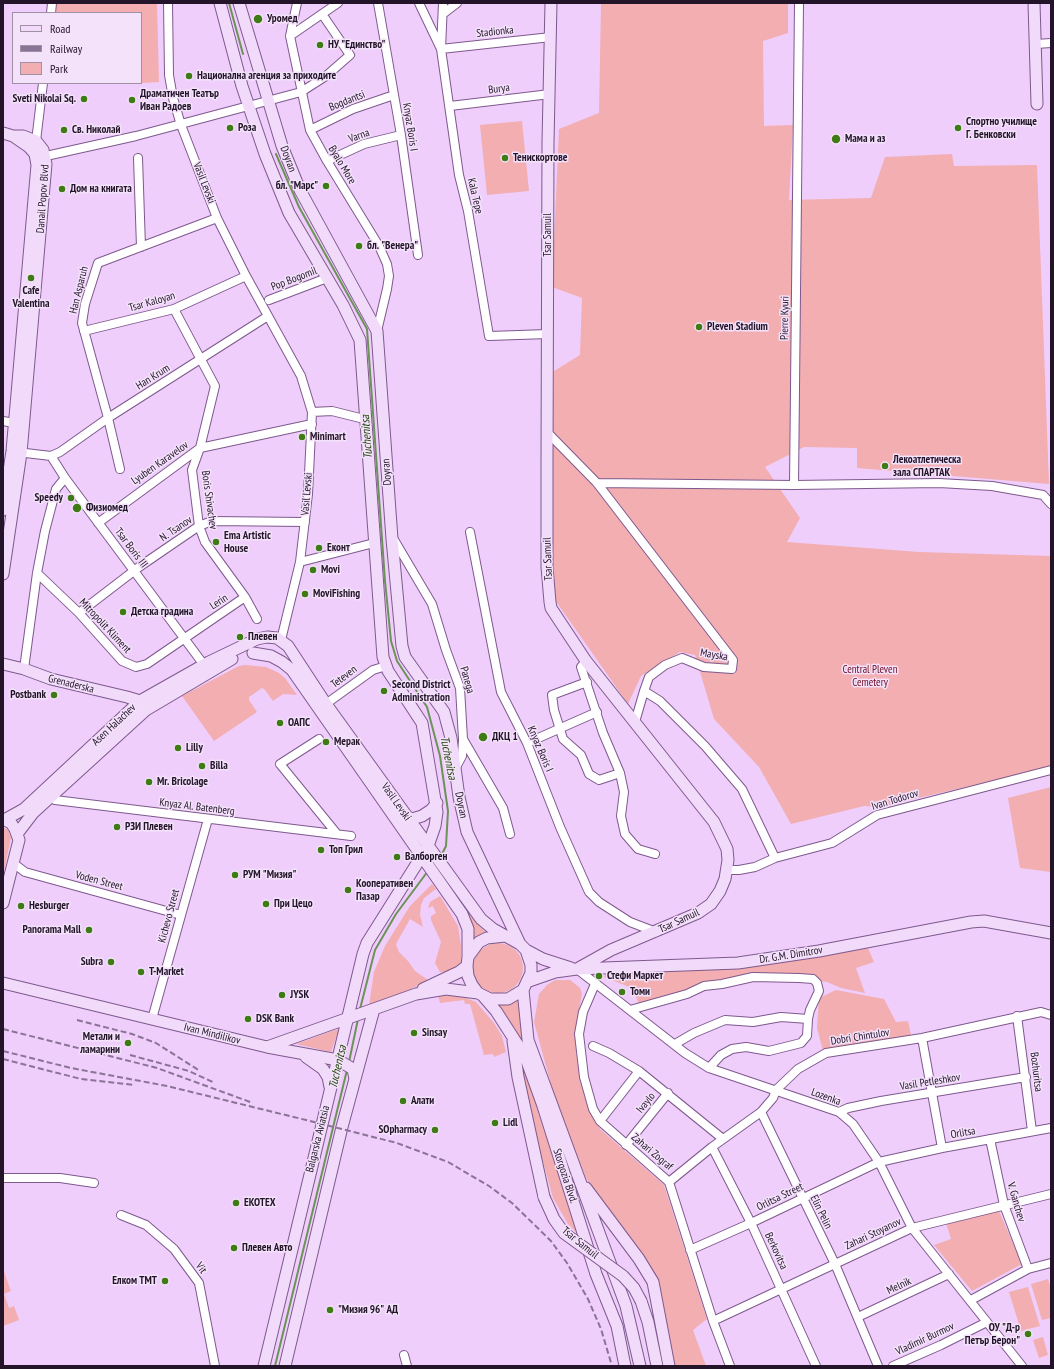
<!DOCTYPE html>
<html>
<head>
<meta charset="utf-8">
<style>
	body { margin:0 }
	#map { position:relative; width:1054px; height:1369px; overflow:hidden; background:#efcefc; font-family:"PT Sans Narrow",sans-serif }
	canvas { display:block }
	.frame { position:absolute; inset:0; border:4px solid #231429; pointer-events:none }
	.legend { position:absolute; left:12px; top:12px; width:130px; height:72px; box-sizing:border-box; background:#f3e2fa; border:1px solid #a090a6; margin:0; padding:5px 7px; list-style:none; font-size:12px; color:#231429 }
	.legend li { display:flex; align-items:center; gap:8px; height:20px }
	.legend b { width:20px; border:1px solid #a090a6 }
</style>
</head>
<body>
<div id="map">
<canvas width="1054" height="1369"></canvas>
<div class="frame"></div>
<ul class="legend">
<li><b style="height:5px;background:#f1dafa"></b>Road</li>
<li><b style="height:5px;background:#8b7395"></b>Railway</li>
<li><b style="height:11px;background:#f2aeb1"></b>Park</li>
</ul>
</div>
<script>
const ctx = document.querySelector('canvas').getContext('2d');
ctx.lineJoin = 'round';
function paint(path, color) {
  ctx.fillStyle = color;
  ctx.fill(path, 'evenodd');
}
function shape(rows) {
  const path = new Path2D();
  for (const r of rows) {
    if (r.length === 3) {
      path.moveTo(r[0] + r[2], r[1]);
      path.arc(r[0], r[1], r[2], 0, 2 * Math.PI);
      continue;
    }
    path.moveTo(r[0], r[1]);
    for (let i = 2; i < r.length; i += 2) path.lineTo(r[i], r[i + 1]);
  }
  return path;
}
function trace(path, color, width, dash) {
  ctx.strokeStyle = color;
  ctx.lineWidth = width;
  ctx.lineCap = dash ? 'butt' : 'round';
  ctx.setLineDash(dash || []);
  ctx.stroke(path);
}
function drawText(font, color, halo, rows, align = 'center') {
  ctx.font = font + ' "PT Sans Narrow",sans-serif';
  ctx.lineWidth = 3;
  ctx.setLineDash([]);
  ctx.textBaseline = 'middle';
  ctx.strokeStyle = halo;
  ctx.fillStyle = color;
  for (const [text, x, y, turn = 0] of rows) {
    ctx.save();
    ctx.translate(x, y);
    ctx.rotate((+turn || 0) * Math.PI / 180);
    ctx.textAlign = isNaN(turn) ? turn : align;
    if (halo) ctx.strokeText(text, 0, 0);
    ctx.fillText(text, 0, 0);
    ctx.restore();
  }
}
paint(shape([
	[52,3,157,3,159,82,124,84,141,83,141,13,51,13],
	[601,3,788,3,788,33,763,41,764,126,793,125,789,200,871,198,885,157,952,154,954,166,1037,165,1049,484,857,468,857,448,804,447,765,467,800,518,787,542,919,552,1051,556,1051,767,880,807,864,806,791,824,759,767,714,719,695,655,680,652,641,676,628,704,555,600,552,543,551,470,554,371,580,355,582,298,552,287,559,129,599,113],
	[522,121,529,191,487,195,480,125],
	[245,665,266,667,279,673,285,678,297,695,283,694,273,701,265,690,262,688,249,697,249,700,257,712,214,741,182,696,239,666],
	[1051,787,1051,872,1020,868,1008,798],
	[3,827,8,830,11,838,3,876],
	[435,869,480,927,487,933,474,941,469,917],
	[432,884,436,889,424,898,421,905,420,915,423,927,410,919,396,944,399,952,408,961,415,971,428,980,407,991,369,1005,374,972,385,946,410,906],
	[440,896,458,926,461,946,461,963,456,968,444,972,440,972,435,963,441,942,431,920,431,916,436,913,433,906,428,908,430,902],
	[498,968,25],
	[867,946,874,962,856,968,865,993,841,988,827,982,759,974,639,1004,632,988,604,977,606,971,746,968],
	[555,980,570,980,580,988,582,994,577,1020,576,1051,581,1084,589,1111,600,1129,664,1185,707,1319,693,1330,706,1366,674,1366,659,1281,638,1248,603,1203,586,1178,555,1099,534,1022,539,994,547,985],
	[836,990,884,999,896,1022,908,1021,911,1035,823,1051,817,1028,819,998],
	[438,995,461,996,476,1002,494,1023,502,1036,506,1052,494,1057,493,1054,484,1055,470,1004,465,1004,464,1000,440,1003],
	[522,997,535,1069,567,1164,565,1165,497,1005,510,1003],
	[339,1029,331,1052,296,1044,335,1030],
	[521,1067,524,1068,577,1233,568,1224,553,1198,532,1122],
	[999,1211,1022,1264,972,1291,934,1245,951,1239,946,1223],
	[3,1269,11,1291,4,1294,9,1308,14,1306,19,1320,3,1326],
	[1048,1279,1051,1289,1051,1318,1042,1320,1031,1284],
	[1028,1287,1040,1326,1021,1331,1009,1292],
	[1043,1337,1048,1355,1039,1358,1033,1340]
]), '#f2aeb1');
trace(shape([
	[229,3,243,54],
	[276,154,299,207,367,329,385,581,391,641,397,661,427,707,440,756,448,811,446,846,441,856],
	[360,1009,375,950,396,914,428,871],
	[349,1062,358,1019],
	[275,1366,347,1070]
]), '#6b9358', 2);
const street = shape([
	[168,3,169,75,173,98,181,125,217,218,246,276,301,376,312,412,308,494,300,562,281,640],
	[297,3,290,36,310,130,327,161,379,246,387,264,389,276,387,289,377,331],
	[378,3,401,135,418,255],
	[419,3,441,49,551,37],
	[443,3,441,49,459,175,468,211,489,336,548,334],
	[51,13,52,3],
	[444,13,457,3],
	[290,36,338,3],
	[1036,44,1051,43],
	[450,106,550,94],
	[310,130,353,109,394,95],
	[33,143,36,141,43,83],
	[46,156,136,136,301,92,326,76,350,55,322,14],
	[138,158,141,247],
	[327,161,364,144,401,135],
	[269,300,327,278],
	[174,309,215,386,200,448,192,470,199,526,205,542,245,597,257,619],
	[84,331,174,309,246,276],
	[312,412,332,411,364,419],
	[3,421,14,423],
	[547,432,597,483,733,660,732,669,704,667,682,658,665,665,649,677,644,691,660,701,705,746,742,789,775,858],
	[17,452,51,456,65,478,204,665],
	[51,456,60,452,108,418,268,316],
	[120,469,108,418,82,323,85,304,98,263,217,218],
	[597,483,794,485,939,483,992,486,1043,495,1051,504],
	[794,485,799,3],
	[98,523,200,448,312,424],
	[470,532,501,692,527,743,560,827,589,892,599,902,630,922,656,932],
	[393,538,432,604,446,650,460,688,463,739,503,808,510,834],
	[300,562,374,543],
	[37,573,79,613,122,661,136,667,147,664,245,597],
	[79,613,139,567,199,526,212,521,305,522],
	[586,661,581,667,603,733,620,773,624,792,621,816,625,834,638,849,655,854],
	[24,669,37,573,45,531,56,489,65,478],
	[587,682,552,695,554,710,563,739,581,755,589,774,599,780,620,773],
	[323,706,373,670,386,666],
	[635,722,644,691],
	[319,739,280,764,337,834],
	[527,743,597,712],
	[455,769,462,756,463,740],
	[47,794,55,800,351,836],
	[13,863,25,872,181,915],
	[728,870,739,870,755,867,775,858,832,843,877,815,1051,770],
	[577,969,685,1053,709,1068,839,1112,853,1124,879,1162,912,1228,1022,1366],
	[595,984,583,1012,579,1034,584,1077,593,1109,600,1121,669,1182,713,1321,730,1366],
	[630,1010,687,994,704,986,722,984,753,977,799,978,813,979,817,983,819,991,810,1010,808,1019,781,1017,753,1022,725,1020,694,1033,675,1044],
	[1017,1016,1032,1131],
	[152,1019,208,819],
	[922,1038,942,1148],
	[593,1046,609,1053,639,1071,723,1139],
	[709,1068,721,1055,732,1049,746,1047,769,1051,801,1043,807,1036,808,1019],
	[761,1112,835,1264,878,1366],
	[839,1112,848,1108,881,1101,1026,1077],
	[600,1121,639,1071],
	[990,1139,1004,1205,1028,1269],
	[626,1145,668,1093],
	[712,1147,751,1223,816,1366],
	[3,1178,60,1178,94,1183],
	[669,1182,712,1147,761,1112,773,1098,776,1090,798,1069,826,1053,922,1038,1041,1012,1051,1015],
	[121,1215,146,1225,174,1249,199,1283,215,1366],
	[690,1250,751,1223,879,1162,942,1148,1051,1128],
	[971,1300,1028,1269,1051,1263],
	[858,1317,949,1274],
	[713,1321,912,1228,1051,1194],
	[404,1355,407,1366],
	[893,1366,941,1345,987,1322]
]);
const secondary = shape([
	[220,3,242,86,265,154,289,213,343,305,360,340,383,657,388,671,422,723,437,812,435,826,428,846,367,943,363,954,264,1366],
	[239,3,282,146,300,190,377,331,392,539,402,646,405,657,444,712,451,738,459,797,467,832,520,944],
	[551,3,548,142,547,463,547,567,550,602,551,608,586,661,714,822,727,849,728,860,725,879,720,891,711,904,698,913,611,950,577,969],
	[1034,3,1037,104],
	[3,133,13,136,29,147,35,154,37,165,12,451,3,510],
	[3,574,21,453,46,164,43,150,36,141,23,136,13,136],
	[253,653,271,656,282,662,292,670,462,914,468,929,468,957],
	[3,664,24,669,51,679,127,697,140,701,143,706],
	[406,816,412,819,422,816,431,810,437,803],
	[3,819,11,823,15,829,19,840,3,903],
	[6,819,24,809,140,701,209,662,257,639,267,637,277,638,288,646,326,704,481,919,493,929,520,944,526,950,531,965,531,973,523,990,508,999,490,999,478,993,472,985,468,976,467,966,468,957,479,942,487,938,505,936],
	[17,834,33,813,146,710,232,659],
	[526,950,543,959,571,968],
	[529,981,555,972,577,969,738,963,819,951,971,922,984,921,1051,933],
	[3,983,267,1047,338,1060,353,1069,355,1079],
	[423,989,459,972,467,966],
	[523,990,528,1040,626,1306,640,1366],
	[483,996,496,1011,525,1056,543,1106,596,1274,617,1326,625,1366],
	[513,1041,518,1077,544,1197],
	[267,1047,416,994,446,989,478,993],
	[306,1057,323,1069,328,1077,330,1087],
	[586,1188,639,1259,653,1282,669,1366],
	[641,1301,648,1322,657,1366],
	[285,1366,342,1127,374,1009]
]);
trace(street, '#7e598d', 10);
trace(secondary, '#7e598d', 13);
trace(street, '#fff', 8);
trace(secondary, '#f1dafa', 11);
trace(shape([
	[77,1020,132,1034,156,1043,200,1071],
	[3,1029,157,1068,253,1103],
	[3,1051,71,1068,167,1086,310,1121,397,1143,448,1162,489,1186,512,1203,551,1241,567,1263,588,1299,601,1329,612,1366],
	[130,1055,189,1071,215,1083],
	[3,1059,81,1079,134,1085]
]), '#8b7395', 2, [6, 3]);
const secondaryBridge = shape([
	[544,1197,554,1219,564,1233,623,1276,634,1288,641,1301]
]);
trace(secondaryBridge, '#7e598d', 13, []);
trace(secondaryBridge, '#f1dafa', 11);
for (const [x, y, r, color] of [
	[258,19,5,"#3f7b15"],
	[320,45,4,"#3f7b15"],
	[189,76,4,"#3f7b15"],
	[84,99,4,"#3f7b15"],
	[132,100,4,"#3f7b15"],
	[230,128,4,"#3f7b15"],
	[958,128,4,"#3f7b15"],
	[64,130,4,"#3f7b15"],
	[836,139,5,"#3f7b15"],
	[505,158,4,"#3f7b15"],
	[326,186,4,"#3f7b15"],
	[62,189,4,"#3f7b15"],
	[359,246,4,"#3f7b15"],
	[31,278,4,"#3f7b15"],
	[699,327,4,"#3f7b15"],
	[302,437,4,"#3f7b15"],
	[885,466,4,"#3f7b15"],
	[71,498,4,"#3f7b15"],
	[77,508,5,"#3f7b15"],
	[216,542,4,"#3f7b15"],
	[319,548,4,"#3f7b15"],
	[313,570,4,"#3f7b15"],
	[305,594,4,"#3f7b15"],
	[123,612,4,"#3f7b15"],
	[240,637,4,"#3f7b15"],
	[384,691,4,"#3f7b15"],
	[54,695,4,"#3f7b15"],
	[280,723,4,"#3f7b15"],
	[483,737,5,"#3f7b15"],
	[326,742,4,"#3f7b15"],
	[178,748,4,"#3f7b15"],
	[202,766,4,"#3f7b15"],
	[149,782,4,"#3f7b15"],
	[117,827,4,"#3f7b15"],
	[321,850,4,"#3f7b15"],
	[397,857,4,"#3f7b15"],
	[235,875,4,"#3f7b15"],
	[348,890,4,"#3f7b15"],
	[266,904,4,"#3f7b15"],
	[21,906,4,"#3f7b15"],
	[89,930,4,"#3f7b15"],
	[111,962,4,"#3f7b15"],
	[141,972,4,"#3f7b15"],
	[599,976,4,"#3f7b15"],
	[622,992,4,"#3f7b15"],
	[282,995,4,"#3f7b15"],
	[248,1019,4,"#3f7b15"],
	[414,1033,4,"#3f7b15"],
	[128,1043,4,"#3f7b15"],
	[403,1101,4,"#3f7b15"],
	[495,1123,4,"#3f7b15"],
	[435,1130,4,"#3f7b15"],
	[236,1203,4,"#3f7b15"],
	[234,1248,4,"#3f7b15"],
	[165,1281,4,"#3f7b15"],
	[330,1310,4,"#3f7b15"],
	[1028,1334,4,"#3f7b15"]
]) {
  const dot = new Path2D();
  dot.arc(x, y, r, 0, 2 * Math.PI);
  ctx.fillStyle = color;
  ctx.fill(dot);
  trace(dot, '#f3e2fa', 1.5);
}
drawText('bold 11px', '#231429', '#f3e2fa', [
	["Уромед",267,19],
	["НУ \"Единство\"",328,45],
	["Национална агенция за приходите",197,76],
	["Драматичен Театър",140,94],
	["Иван Радоев",140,107],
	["Sveti Nikolai Sq.",76,99,"right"],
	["Спортно училище",966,122],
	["Г. Бенковски",966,135],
	["Роза",238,128],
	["Св. Николай",72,130],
	["Мама и аз",845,139],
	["Тенискортове",513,158],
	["бл. \"Марс\"",318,186,"right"],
	["Дом на книгата",70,189],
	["бл. \"Венера\"",367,246],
	["Cafe",31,291,"center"],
	["Valentina",31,304,"center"],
	["Pleven Stadium",707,327],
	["Minimart",310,437],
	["Лекоатлетическа",893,460],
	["зала СПАРТАК",893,473],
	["Speedy",63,498,"right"],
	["Физиомед",86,508],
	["Ema Artistic",224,536],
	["House",224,549],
	["Еконт",327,548],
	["Movi",321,570],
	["MoviFishing",313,594],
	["Детска градина",131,612],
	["Плевен",248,637],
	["Second District",392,685],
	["Administration",392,698],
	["Postbank",46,695,"right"],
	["ОАПС",288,723],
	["ДКЦ 1",492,737],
	["Мерак",334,742],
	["Lilly",186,748],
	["Billa",210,766],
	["Mr. Bricolage",157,782],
	["РЗИ Плевен",125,827],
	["Топ Грил",329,850],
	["Валборген",405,857],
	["РУМ \"Мизия\"",243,875],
	["Кооперативен",356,884],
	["Пазар",356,897],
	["При Цецо",274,904],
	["Hesburger",29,906],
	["Panorama Mall",81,930,"right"],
	["Subra",103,962,"right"],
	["T-Market",149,972],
	["Стефи Маркет",607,976],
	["Томи",630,992],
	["JYSK",290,995],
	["DSK Bank",256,1019],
	["Sinsay",422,1033],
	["Метали и",120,1037,"right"],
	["ламарини",120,1050,"right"],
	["Алати",411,1101],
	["Lidl",503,1123],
	["SOpharmacy",427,1130,"right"],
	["EKOTEX",244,1203],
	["Плевен Авто",242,1248],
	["Елком ТМТ",157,1281,"right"],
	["\"Мизия 96\" АД",338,1310],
	["ОУ \"Д-р",1020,1328,"right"],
	["Петър Берон\"",1020,1341,"right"]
], 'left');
drawText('11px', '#231429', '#f3e2fa', [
	["Stadionka",495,32,-6],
	["Burya",499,89,-7],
	["Bogdantsi",347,101,-22],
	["Knyaz Boris I",410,127,81],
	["Varna",359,136,-20],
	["Doyran",288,159,69],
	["Byalo More",342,165,59],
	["Vasil Levski",204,183,69],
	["Kala Tepe",475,196,77],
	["Danail Popov Blvd",43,199,-86],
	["Tsar Samuil",548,235,-90],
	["Pop Bogomil",294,279,-21],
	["Han Asparuh",79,290,-76],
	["Tsar Kaloyan",152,302,-16],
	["Pierre Kyuri",785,318,-89],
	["Han Krum",153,377,-32],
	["Lyuben Karavelov",160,463,-35],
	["Doyran",387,472,-94],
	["Vasil Levski",307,494,-85],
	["Boris Shivachev",209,500,82],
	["N. Tsanov",176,529,-34],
	["Tsar Boris III",131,548,53],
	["Tsar Samuil",548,559,-92],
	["Lerin",219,602,-33],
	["Mitropolit Kliment",105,626,47],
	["Mayska",714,655,10],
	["Teteven",344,677,-37],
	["Panega",467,680,74],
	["Grenaderska",71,684,14],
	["Asen Halachev",114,725,-43],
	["Knyaz Boris I",540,749,67],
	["Ivan Todorov",895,800,-17],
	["Vasil Levski",396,802,55],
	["Doyran",461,805,79],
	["Knyaz Al. Batenberg",197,807,7],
	["Voden Street",99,881,15],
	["Kichevo Street",169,916,-75],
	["Tsar Samuil",679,921,-25],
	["Dr. G.M. Dimitrov",791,955,-9],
	["Ivan Mindilikov",212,1034,14],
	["Dobri Chintulov",860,1037,-9],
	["Bozhuritsa",1036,1072,83],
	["Vasil Petleshkov",930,1082,-9],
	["Lozenka",826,1097,20],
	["Ivaylo",646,1103,-51],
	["Orlitsa",963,1133,-10],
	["Balgarska Aviatsia",318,1139,-76],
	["Zahari Zograf",652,1152,40],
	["Storgozia Blvd.",565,1176,72],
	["Orlitsa Street",780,1197,-26],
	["V. Ganchev",1016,1202,74],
	["Elin Pelin",821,1212,64],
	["Zahari Stoyanov",873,1234,-25],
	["Tsar Samuil",580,1243,39],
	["Berkovitsa",776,1251,65],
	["Vit",201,1268,54],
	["Melnik",899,1286,-25],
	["Vladimir Burmov",925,1339,-25]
]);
drawText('11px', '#6b0c21', '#f3e2fa', [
	["Central Pleven",870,670],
	["Cemetery",870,683]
]);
drawText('italic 12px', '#193f00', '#f3e2fa', [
	["Tuchenitsa",367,437,-94],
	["Tuchenitsa",448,758,79],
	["Tuchenitsa",338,1067,-77]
]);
</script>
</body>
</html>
